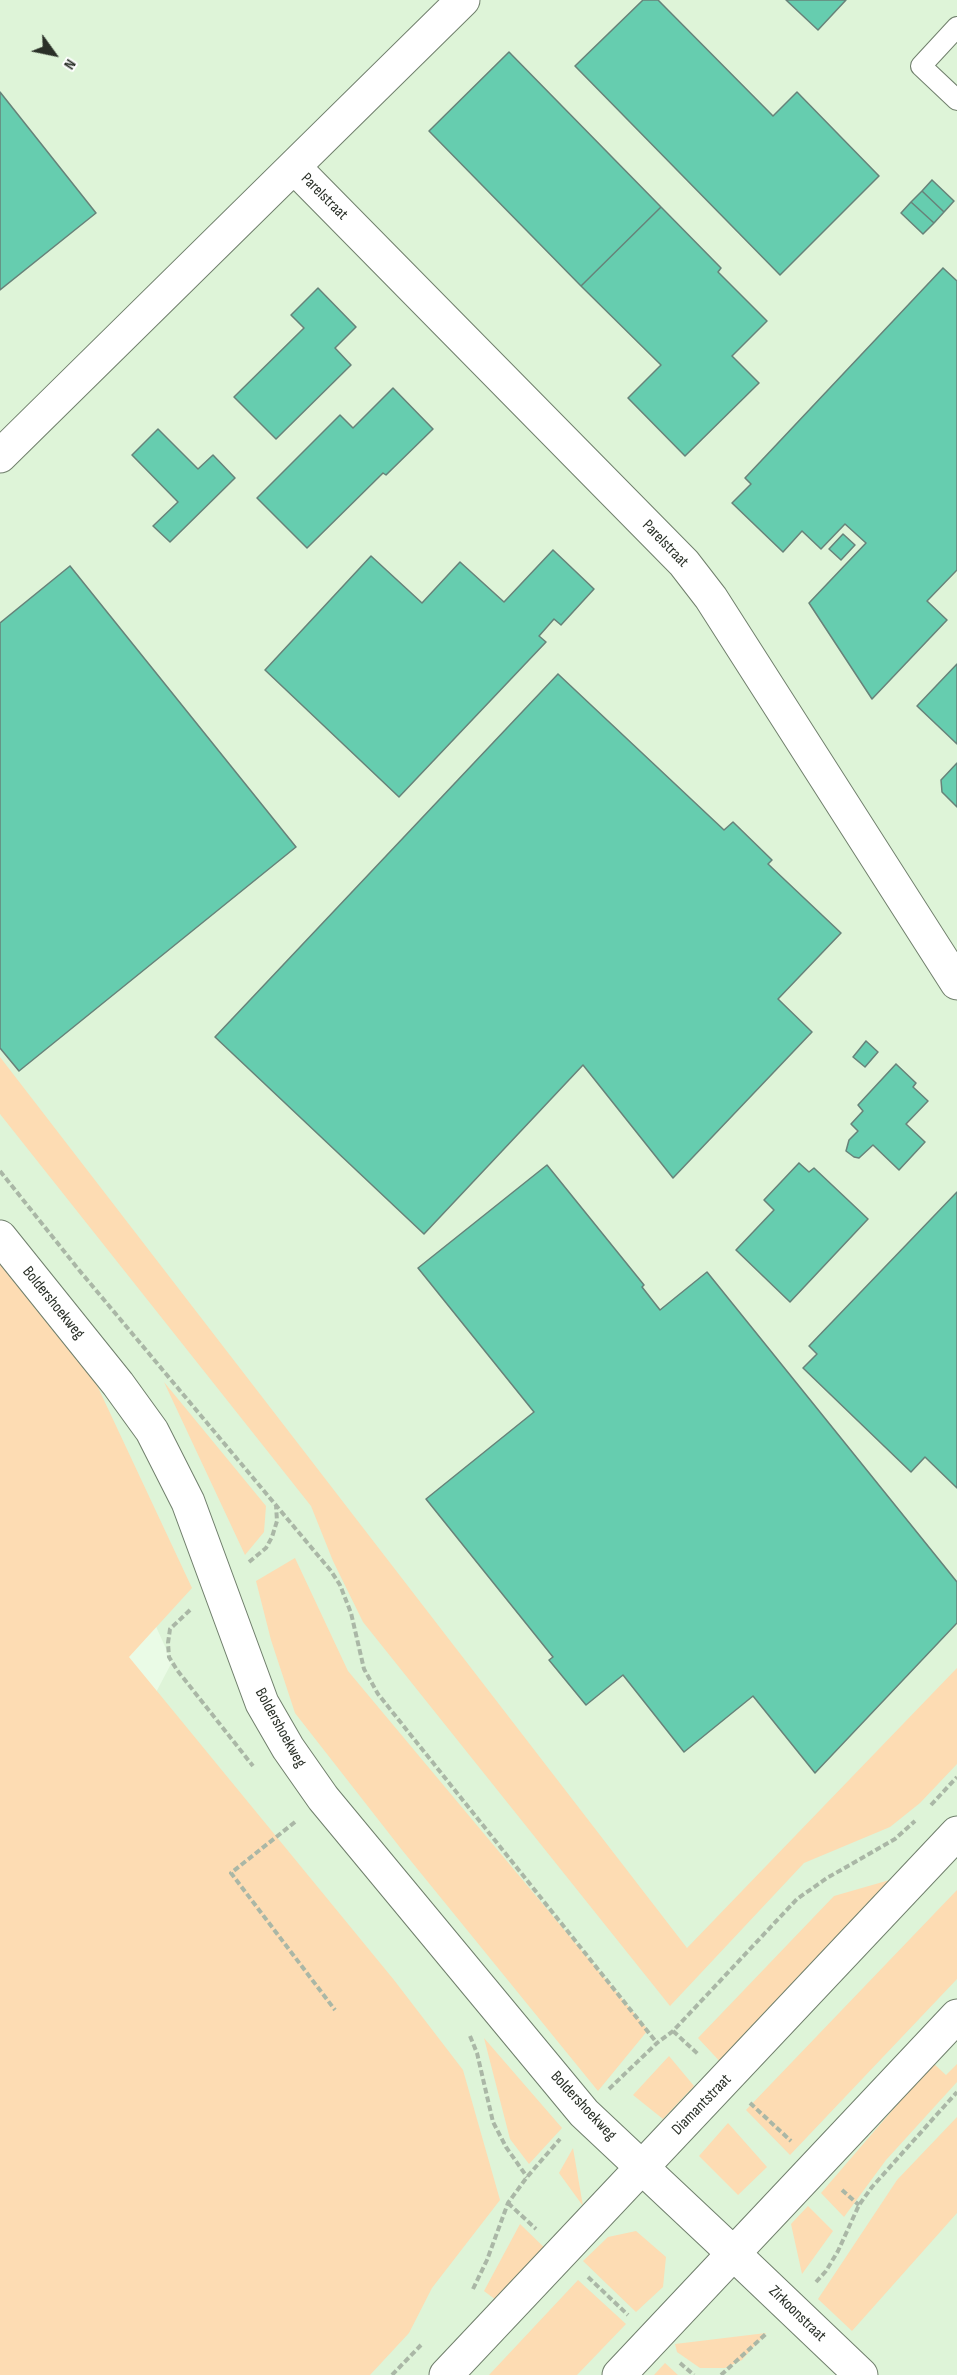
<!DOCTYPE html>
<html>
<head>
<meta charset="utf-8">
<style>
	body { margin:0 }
	#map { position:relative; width:957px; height:2375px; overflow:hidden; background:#eafbe6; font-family:"Sofia Sans Condensed",sans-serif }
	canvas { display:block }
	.north { position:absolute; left:24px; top:24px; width:60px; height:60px; -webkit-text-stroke:4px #fff; paint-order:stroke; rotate:123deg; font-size:16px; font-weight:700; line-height:24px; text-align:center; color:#2a3028 }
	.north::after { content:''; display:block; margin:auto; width:21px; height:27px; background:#2a3028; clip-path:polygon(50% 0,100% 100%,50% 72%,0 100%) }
</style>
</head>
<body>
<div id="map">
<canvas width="957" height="2375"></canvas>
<div class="north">N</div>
</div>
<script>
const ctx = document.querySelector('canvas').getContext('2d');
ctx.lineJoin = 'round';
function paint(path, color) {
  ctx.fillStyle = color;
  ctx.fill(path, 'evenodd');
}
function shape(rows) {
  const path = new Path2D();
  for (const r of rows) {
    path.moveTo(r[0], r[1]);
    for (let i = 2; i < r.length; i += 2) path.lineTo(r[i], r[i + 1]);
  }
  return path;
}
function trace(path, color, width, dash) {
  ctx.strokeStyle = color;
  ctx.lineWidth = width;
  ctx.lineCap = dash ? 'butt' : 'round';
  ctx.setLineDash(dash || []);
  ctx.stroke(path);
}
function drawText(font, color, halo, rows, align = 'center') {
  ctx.font = font + ' "Sofia Sans Condensed",sans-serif';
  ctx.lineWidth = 6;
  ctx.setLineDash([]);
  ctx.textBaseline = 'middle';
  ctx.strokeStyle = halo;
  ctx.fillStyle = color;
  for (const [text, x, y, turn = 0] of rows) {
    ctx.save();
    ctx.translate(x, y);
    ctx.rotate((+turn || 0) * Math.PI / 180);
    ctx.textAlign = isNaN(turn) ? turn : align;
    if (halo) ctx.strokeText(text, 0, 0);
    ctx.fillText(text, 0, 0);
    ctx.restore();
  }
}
paint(shape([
	[0,0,957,0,957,2375,0,2375,0,1988,172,1662,61,1416,0,1341]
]), '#def4d8');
paint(shape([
	[0,1057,687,1948,957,1668,957,1764,920,1803,890,1827,804,1863,670,2006,363,1622,333,1561,311,1506,0,1114],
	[0,1259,88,1366,192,1588,129,1657,394,1980,463,2070,500,2200,432,2288,409,2333,370,2375,0,2375],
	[164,1382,266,1506,264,1532,245,1555],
	[295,1558,348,1671,648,2030,598,2091,402,1850,295,1713,271,1640,256,1581],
	[907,1875,725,2067,698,2038,834,1896],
	[957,1890,957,1979,790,2155,746,2110],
	[484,2038,562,2128,529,2164,510,2139],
	[669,2056,694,2086,663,2119,633,2095],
	[933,2063,946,2075,957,2064,957,2082,886,2160,844,2217,821,2193],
	[957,2117,957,2213,852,2331,818,2299,897,2180],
	[728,2123,767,2167,738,2195,699,2156],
	[573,2148,583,2206,559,2173],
	[808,2206,833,2231,802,2274,791,2224],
	[520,2224,554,2257,504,2306,484,2291],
	[636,2231,666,2257,663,2287,636,2312,583,2261,608,2237],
	[578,2280,626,2324,577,2375,489,2375],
	[766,2333,742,2360,725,2368,700,2368,677,2352,675,2344],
	[665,2363,678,2375,654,2375]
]), '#fddcb3');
const building = shape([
	[643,0,658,0,773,116,797,92,879,176,780,275,575,66,643,0],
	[786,0,846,0,818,30,786,0],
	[509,52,661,207,581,286,429,131,509,52],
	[0,92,96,213,0,290,0,92],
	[932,180,954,201,944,212,922,191,932,180],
	[922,191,944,212,934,223,911,202,922,191],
	[911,202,934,223,923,234,901,213,911,202],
	[661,207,721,268,718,272,767,321,732,356,759,383,685,456,628,398,661,365,581,286,661,207],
	[943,268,957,281,957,570,927,601,947,620,872,699,809,603,866,543,845,524,821,549,802,531,783,552,732,503,751,484,745,478,943,268],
	[318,288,356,327,335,348,351,365,276,439,234,397,304,328,291,315,318,288],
	[393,388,433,429,386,475,383,473,307,548,257,498,340,415,353,428,393,388],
	[158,429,198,469,213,455,235,478,170,542,153,526,178,502,132,455,158,429],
	[843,534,855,545,841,560,829,549,843,534],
	[553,550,594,589,561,625,554,619,539,636,546,642,399,797,265,670,371,556,422,603,460,562,504,602,553,550],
	[70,566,296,847,19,1071,0,1048,0,623,70,566],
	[957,664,957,744,917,706,957,664],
	[558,674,724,830,733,822,772,860,768,864,841,933,778,999,812,1032,673,1178,583,1065,424,1234,215,1037,558,674],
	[957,763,957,807,942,792,941,780,957,763],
	[866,1041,878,1052,865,1067,853,1057,866,1041],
	[896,1064,916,1083,913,1087,928,1101,906,1124,925,1142,899,1170,873,1145,859,1158,854,1157,846,1151,849,1140,858,1131,851,1124,863,1111,858,1105,896,1064],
	[799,1163,809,1172,814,1168,868,1219,790,1302,736,1250,774,1210,764,1200,799,1163],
	[547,1165,644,1285,642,1287,660,1310,707,1272,957,1582,957,1623,815,1773,753,1696,684,1752,623,1675,586,1705,549,1660,553,1657,426,1499,534,1412,418,1268,547,1165],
	[957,1192,957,1488,925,1457,911,1472,803,1368,817,1354,809,1346,957,1192]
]);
paint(building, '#66cdaf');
trace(building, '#678279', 1.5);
const lane = shape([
	[957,27,921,66,957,100]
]);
const street = shape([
	[294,167,684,563,711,598,957,983],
	[0,456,463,0],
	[733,2253,861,2375]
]);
const secondary = shape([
	[0,1237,118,1384,152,1431,188,1502,262,1703,288,1748,323,1798,584,2113,733,2253],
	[446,2375,957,1833],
	[619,2375,957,2016]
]);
trace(lane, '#707f6c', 22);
trace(street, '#707f6c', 35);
trace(secondary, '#707f6c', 35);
trace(shape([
	[0,1171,79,1270,331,1571,340,1585,351,1613,364,1669,378,1694,657,2043],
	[249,1562,266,1548,272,1537,277,1521,276,1505],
	[190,1610,170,1629,168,1643,169,1657,177,1670,253,1766],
	[931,1805,957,1777],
	[295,1822,231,1873,335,2010],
	[673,2031,699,2055],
	[470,2036,477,2053,493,2122,506,2147,527,2177],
	[609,2089,657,2043,673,2031,797,1899,827,1878,895,1839,915,1821],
	[750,2103,791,2141],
	[842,2190,859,2205],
	[508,2203,536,2229],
	[588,2277,628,2315],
	[816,2282,826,2271,838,2251,859,2205,872,2187,957,2092],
	[473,2289,487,2260,508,2203,527,2177,560,2139],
	[680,2363,694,2375],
	[392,2375,421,2345],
	[721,2375,767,2333]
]), '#aab7a6', 4, [6, 3]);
trace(lane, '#fff', 20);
trace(street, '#fff', 33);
trace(secondary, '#fff', 33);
drawText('16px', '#2a3028', '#fff', [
	["Parelstraat",324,197,45],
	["Parelstraat",665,544,46],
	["Boldershoekweg",53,1303,51],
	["Boldershoekweg",280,1728,61],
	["Diamantstraat",702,2105,-46],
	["Boldershoekweg",583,2106,47],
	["Zirkoonstraat",797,2314,44]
]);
</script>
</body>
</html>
